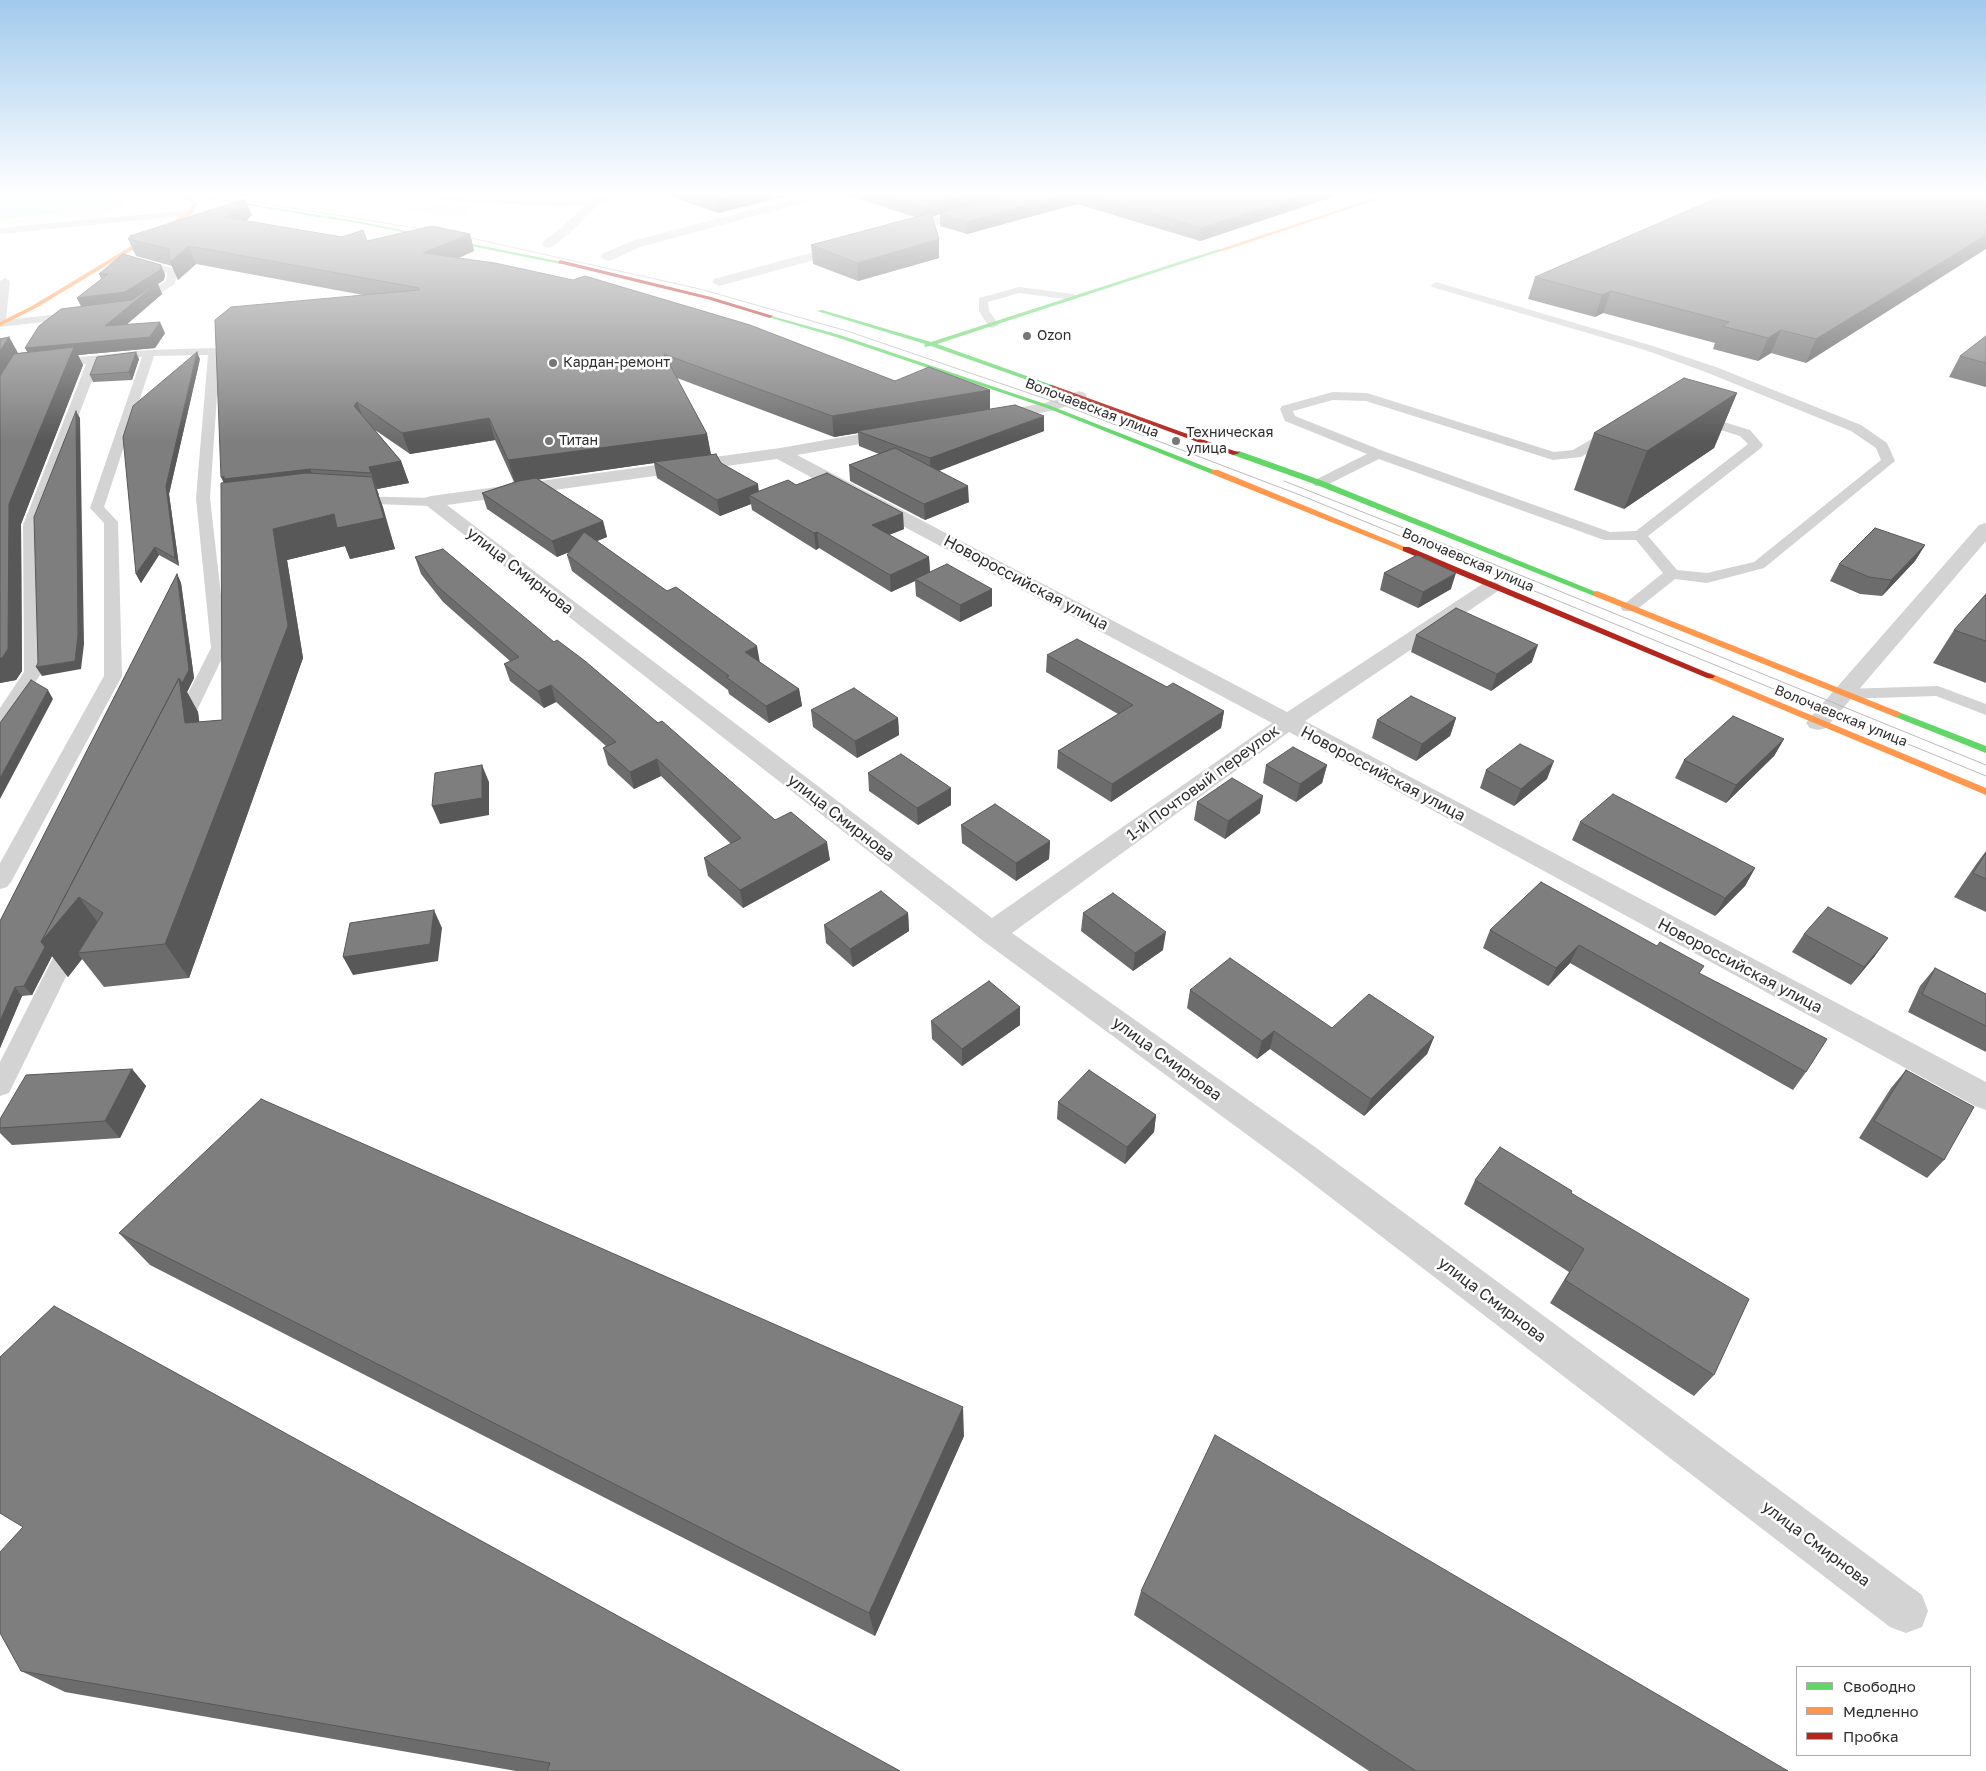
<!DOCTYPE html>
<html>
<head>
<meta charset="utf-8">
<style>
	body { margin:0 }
	#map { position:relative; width:1986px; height:1771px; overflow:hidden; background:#fff; font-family:"Golos Text",sans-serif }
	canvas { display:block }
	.legend { position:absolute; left:1796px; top:1666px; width:175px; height:90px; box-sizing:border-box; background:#fff; border:1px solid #ababab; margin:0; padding:6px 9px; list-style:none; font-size:15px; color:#2e2e2e }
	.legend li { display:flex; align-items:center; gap:10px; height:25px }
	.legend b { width:25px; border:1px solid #ababab }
</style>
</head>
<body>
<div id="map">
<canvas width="1986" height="1771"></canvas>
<ul class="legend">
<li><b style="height:6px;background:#63d668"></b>Свободно</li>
<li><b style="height:6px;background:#ff974d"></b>Медленно</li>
<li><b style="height:6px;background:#b3261e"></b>Пробка</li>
</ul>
</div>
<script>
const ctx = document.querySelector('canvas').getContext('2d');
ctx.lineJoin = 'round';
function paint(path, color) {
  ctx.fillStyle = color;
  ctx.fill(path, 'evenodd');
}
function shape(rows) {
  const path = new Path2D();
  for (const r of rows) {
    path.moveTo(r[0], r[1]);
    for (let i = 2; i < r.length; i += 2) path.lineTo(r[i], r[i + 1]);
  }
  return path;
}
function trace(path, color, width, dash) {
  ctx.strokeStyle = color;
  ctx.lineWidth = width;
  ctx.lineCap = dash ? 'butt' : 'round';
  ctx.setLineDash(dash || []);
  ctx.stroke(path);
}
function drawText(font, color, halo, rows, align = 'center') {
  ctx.font = font + ' "Golos Text",sans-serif';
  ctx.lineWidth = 5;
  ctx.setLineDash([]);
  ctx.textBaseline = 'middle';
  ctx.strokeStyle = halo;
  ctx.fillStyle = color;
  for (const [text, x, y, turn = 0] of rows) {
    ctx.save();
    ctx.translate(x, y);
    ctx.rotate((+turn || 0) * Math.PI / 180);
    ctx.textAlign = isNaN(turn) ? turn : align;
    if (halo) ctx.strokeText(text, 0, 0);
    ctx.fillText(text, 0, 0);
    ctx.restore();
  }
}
paint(shape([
	[98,193,117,213,0,225,0,200],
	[286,193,377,193,466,206,469,212,453,217]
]), '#f1f4ec');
paint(shape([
	[84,193,122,193,127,199,122,205,112,208,0,219,0,201,84,193]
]), '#d9eaf1');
paint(shape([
	[190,210,193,211,193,215,0,234,0,228,190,210],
	[134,258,176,269,177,271,175,284,136,308,132,307,131,305,132,303,166,281,167,273,130,263,130,259,134,258],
	[5,278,10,281,6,320,77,312,82,315,77,318,0,327,0,281,5,278],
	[1436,282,1653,346,1716,367,1861,425,1887,443,1895,461,1764,568,1707,583,1675,579,1635,611,1623,611,1621,608,1623,605,1663,573,1636,540,1604,540,1379,459,1325,486,1315,486,1313,483,1315,480,1367,454,1285,421,1280,409,1282,406,1333,392,1367,393,1554,452,1573,450,1609,429,1619,429,1621,432,1619,435,1581,457,1553,460,1366,401,1333,400,1293,411,1295,416,1383,451,1610,532,1636,531,1748,444,1740,436,1691,421,1690,418,1691,415,1701,415,1750,430,1763,445,1761,448,1648,536,1677,570,1707,573,1754,562,1881,460,1876,448,1851,431,1708,373,1645,350,1432,287,1431,285,1436,282],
	[1019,287,1073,294,1078,297,1073,300,1019,293,988,302,989,311,999,325,993,328,989,327,979,311,979,298,1019,287],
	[214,348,220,351,210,498,227,648,189,727,186,731,180,733,174,731,171,727,211,648,196,498,208,355,154,356,104,507,118,522,122,676,11,882,7,887,0,889,0,863,104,676,104,523,90,508,142,357,99,362,37,525,42,672,6,726,0,727,0,708,24,672,23,525,86,364,52,368,46,364,52,360,149,350,214,348],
	[351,496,431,498,436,499,438,502,436,505,431,506,346,503,344,500,346,497,351,496],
	[1938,686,1986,704,1986,715,1936,696,1844,699,1838,698,1835,694,1838,690,1844,689,1938,686],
	[72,934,80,936,83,942,9,1093,0,1096,0,1062,61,942,64,936,72,934]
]), '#d3d3d3');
paint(shape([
	[403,193,439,193,564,201,592,197,594,193,604,193,604,195,634,193,632,195,600,203,571,232,552,247,548,248,544,247,542,244,544,241,563,226,585,205,564,207,453,201,409,196,403,193],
	[816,193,835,193,833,195,640,247,612,260,607,261,601,257,602,254,632,241,816,193],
	[1024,193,1043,193,1041,195,902,235,894,235,892,232,894,229,1024,193],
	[847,243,851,244,853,247,851,250,719,286,712,282,714,279,847,243],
	[1079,391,1085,393,1087,396,1085,399,1055,410,994,422,988,421,986,417,988,413,1045,403,1079,391],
	[894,428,900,429,902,433,900,437,797,455,1287,712,1484,583,1491,581,1498,583,1501,587,1498,591,1305,721,1986,1082,1986,1110,1975,1106,1289,732,1012,933,1315,1147,1922,1595,1928,1611,1922,1627,1906,1633,1890,1627,1291,1167,982,940,422,502,424,498,431,496,780,448,894,428],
	[777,459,1272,723,992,918,447,505,777,459],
	[1986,523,1986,541,1826,728,1818,730,1810,728,1806,723,1810,718,1979,525,1986,523]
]), '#d3d3d3');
paint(shape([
	[172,193,183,193,362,222,563,262,560,264,362,224,172,193],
	[1219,249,1224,250,937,344,1052,385,1053,386,1050,388,931,346,924,347,925,344,817,311,822,310,931,342,1219,249],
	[768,315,840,335,1051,406,1219,472,1212,474,1047,408,836,337,768,317,768,315],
	[1233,451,1239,451,1323,481,1601,594,1600,596,1594,596,1317,485,1233,455,1233,451],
	[1896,711,1986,746,1986,753,1893,716,1891,714,1893,712,1896,711]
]), '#63d668');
paint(shape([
	[1389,193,1396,193,1223,251,1218,250,1389,193],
	[182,194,186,194,198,204,192,214,36,308,0,326,0,322,32,306,188,212,193,204,182,196,182,194],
	[1212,470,1218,470,1410,549,1403,551,1212,474,1212,470],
	[1597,591,1899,712,1901,714,1896,717,1893,716,1594,596,1594,592,1597,591],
	[1710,673,1986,788,1986,795,1707,678,1707,674,1710,673]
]), '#ff974d');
paint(shape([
	[560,260,711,297,773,316,770,318,707,299,558,263,560,260],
	[1048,385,1052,385,1240,453,1233,455,1048,387,1048,385],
	[1403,547,1409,547,1715,676,1713,678,1707,678,1403,551,1403,547]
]), '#b3261e');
trace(shape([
	[200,193,434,231],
	[457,235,700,289,847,331,1058,403,1300,495,1986,776],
	[1284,481,1444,544,1986,765]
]), '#bababa', 1);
paint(shape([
	[661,193,798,193,718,213],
	[840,193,1345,193,1200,241,1077,204,967,234,940,226,940,214,932,217,939,239,939,258,858,281,813,264,811,245,915,217],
	[1986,193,1806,363,1771,353,1758,361,1713,349,1715,343,1603,313,1595,317,1528,299,1535,277],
	[252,215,246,221,367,241,470,234,474,251,459,258,895,381,990,390,990,409,1044,431,939,470,969,502,925,520,850,481,849,465,879,454,859,446,858,433,834,437,677,378,707,434,711,454,721,463,759,491,796,485,904,529,889,535,929,557,930,572,992,589,992,606,960,622,916,596,915,581,891,592,819,548,816,550,752,510,751,504,720,516,657,478,654,463,538,479,603,521,607,537,597,541,760,662,799,689,802,706,769,723,729,694,728,690,572,571,567,555,569,552,557,557,487,509,482,493,514,482,495,440,410,454,375,430,401,461,409,483,377,489,379,495,378,495,395,549,350,559,345,546,287,560,303,658,189,978,104,987,82,959,68,977,52,956,32,995,22,996,0,1048,0,921,177,574,181,583,194,678,187,692,198,712,199,722,222,720,224,483,363,295,196,264,178,280,172,266,136,256,128,239],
	[99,274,165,274,164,280,158,284,162,294,126,325,165,333,155,348,78,355,83,365,21,524,22,671,16,680,0,683,0,339,9,337,18,353,27,352,81,306,77,298,101,279],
	[1986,336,1986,387,1949,377,1960,356],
	[139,359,132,380,93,382,90,375],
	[200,359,169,494,179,566,159,555,141,583,136,574],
	[1737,393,1714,448,1624,509,1574,490,1594,433],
	[1925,545,1915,561,1882,596,1860,594,1830,581,1839,564],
	[415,557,554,642,658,723,775,820,830,860,743,908,708,876,704,858,731,844,661,776,634,789,608,765,603,748,606,746,556,702,544,708,510,681,504,664,510,661,443,602,421,574],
	[1384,573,1451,589,1418,608,1380,590],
	[1986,594,1986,683,1933,663,1954,630],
	[1416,635,1532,662,1491,691,1411,652],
	[1047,655,1167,687,1224,711,1221,728,1111,802,1057,768,1058,751,1118,714,1046,672],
	[811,710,898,718,899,735,857,758,813,727],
	[1456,718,1450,736,1416,761,1372,738,1377,720],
	[1784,739,1774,756,1726,803,1675,778,1684,760],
	[1266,765,1327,765,1322,783,1296,802,1263,783],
	[1486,770,1547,779,1514,806,1480,788],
	[868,773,951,788,951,805,918,825,869,791],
	[1197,802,1260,813,1225,839,1194,820],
	[1580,822,1755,868,1745,886,1715,916,1572,840],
	[961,825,1050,841,1049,859,1016,881,962,843],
	[1986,851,1986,912,1954,897,1977,863],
	[1541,882,1806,1072,1793,1090,1570,963,1548,986,1483,948,1490,930],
	[908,913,909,931,853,967,826,943,824,925],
	[1083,913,1163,950,1133,971,1081,931],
	[1804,934,1875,956,1851,985,1792,952],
	[1935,968,1986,994,1986,1052,1908,1012,1920,986],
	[1190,990,1332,1028,1434,1037,1427,1054,1364,1116,1270,1049,1257,1059,1187,1008],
	[1020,1007,1020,1025,962,1066,932,1039,931,1021],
	[132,1069,146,1086,120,1138,12,1145,0,1133,0,1128],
	[1906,1070,1944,1160,1927,1178,1859,1138,1891,1088],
	[1058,1102,1156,1115,1154,1132,1125,1164,1057,1119],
	[1475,1180,1571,1193,1714,1375,1694,1396,1550,1303,1569,1272,1464,1204],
	[119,1233,964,1436,875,1636,150,1265],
	[1141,1591,1788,1771,1369,1771,1134,1615],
	[21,1671,900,1771,516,1771,65,1692]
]), '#6c6c6c');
paint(shape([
	[747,193,798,193,718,213,717,200],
	[973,193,1017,193,940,213,940,214,921,220,921,207],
	[1073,193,1078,193,1077,204,967,234,966,222],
	[1310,193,1345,193,1200,241,1201,228],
	[245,199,252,215,231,235,224,217],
	[470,234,474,251,429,271,423,253],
	[1986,235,1986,249,1806,363,1816,339],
	[939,239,939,258,858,281,857,263],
	[189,246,196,264,178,280,170,262],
	[161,265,165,274,164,280,158,284,162,294,111,338,105,326,129,302,82,308,77,298],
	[1611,291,1603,313,1595,317,1602,295],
	[160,322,165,333,155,348,78,355,83,365,21,524,22,671,16,680,0,683,0,658,9,504,32,360,25,348],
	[1781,330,1771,353,1758,361,1768,338],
	[9,337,19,355,0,384,0,351],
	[136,352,139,359,132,380,129,372],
	[197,352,200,359,169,494,179,566,175,558,166,486],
	[990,390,990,411,857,431,858,433,834,437,832,416],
	[1737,393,1714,448,1624,509,1647,451],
	[357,402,365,423,354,406],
	[76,411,80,418,84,644,81,669,42,676,36,667,75,661],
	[1044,416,1044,431,931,474,930,458],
	[489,418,495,440,410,454,402,433],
	[707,434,711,456,654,462,654,463,515,483,508,460],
	[401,461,409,483,377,489,379,495,369,467],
	[310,469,319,491,231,499,221,477],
	[372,477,383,507,395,549,350,559,345,546,287,560,303,658,189,978,165,944,273,529],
	[758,484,760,500,749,495,751,504,720,516,717,500],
	[968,486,969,502,925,520,924,504],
	[903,513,904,529,873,541,872,525],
	[603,521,607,537,557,557,552,541],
	[817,532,819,548,816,550,814,533],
	[1925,545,1915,561,1882,596,1891,580],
	[155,547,159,555,141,583,136,574],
	[929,557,930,574,915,579,915,581,891,592,890,575],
	[1456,573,1451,589,1418,608,1423,592],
	[177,574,181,583,194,678,187,692,198,712,204,756,79,897,104,931,78,953,82,959,68,977,52,956,32,995,24,986,41,942,179,678],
	[992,589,992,606,960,622,960,605],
	[1538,645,1532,662,1491,691,1497,674],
	[757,646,760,663,745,652],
	[551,685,556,702,544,708,538,691],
	[799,689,802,706,769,723,766,706],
	[48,690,53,699,0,799,0,778],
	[1224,711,1221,728,1111,802,1112,784],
	[898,718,899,735,857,758,855,741],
	[1456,718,1450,736,1416,761,1422,744],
	[1784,739,1774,756,1726,803,1736,785],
	[657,759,661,776,634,789,630,772],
	[1554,761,1547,779,1514,806,1521,789],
	[482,765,489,782,489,815,440,824,432,806],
	[1327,765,1322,783,1296,802,1300,784],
	[951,788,951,805,918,825,917,808],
	[1263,796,1260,813,1225,839,1228,821],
	[1050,841,1049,859,1016,881,1016,863],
	[827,842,830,860,743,908,740,890],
	[1755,868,1745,886,1715,916,1725,898],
	[434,910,442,928,438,961,353,975,343,957],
	[908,913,909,931,853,967,850,949],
	[1166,932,1163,950,1133,971,1135,953],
	[1888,938,1875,956,1851,985,1864,967],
	[1579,945,1570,963,1548,986,1556,968],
	[15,987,22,996,0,1048,0,1021],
	[1020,1007,1020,1025,962,1066,962,1049],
	[1274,1031,1270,1049,1257,1059,1262,1041],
	[1434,1037,1427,1054,1364,1116,1371,1099],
	[132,1069,146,1086,120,1138,105,1121],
	[1156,1115,1154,1132,1125,1164,1127,1147],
	[963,1407,964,1436,875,1636,869,1613]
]), '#585858');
const building = shape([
	[695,193,747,193,717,200,695,193],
	[876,193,973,193,921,207,876,193],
	[1012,193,1073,193,966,222,940,213,1012,193],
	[1082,193,1310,193,1201,228,1082,193],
	[1728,193,1986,193,1986,235,1816,339,1781,330,1768,338,1722,326,1729,322,1611,291,1602,295,1535,277,1728,193],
	[245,199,224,217,342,237,363,230,367,241,432,226,470,234,423,253,495,263,573,280,585,276,750,325,895,381,929,367,990,390,832,416,664,354,707,434,508,460,489,418,402,433,357,402,354,406,401,461,369,467,371,473,310,469,224,479,224,476,221,477,215,320,231,307,419,290,419,288,189,246,170,262,169,249,128,239,130,236,245,199],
	[931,213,939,239,857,263,811,245,931,213],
	[123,254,161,265,160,270,125,292,77,298,108,274,99,274,123,254],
	[157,283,105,326,160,322,150,337,25,348,39,326,61,309,132,300,157,283],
	[1986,336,1986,363,1960,356,1986,336],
	[9,337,0,351,0,339,9,337],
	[74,347,9,504,8,649,2,658,0,658,0,376,14,354,74,347],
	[136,352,129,372,90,375,97,357,136,352],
	[197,352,166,486,175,558,155,547,136,574,123,437,133,406,197,352],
	[1684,378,1737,393,1647,451,1594,433,1684,378],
	[1015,405,1044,416,930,458,857,431,1015,405],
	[76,411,78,635,75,661,36,667,38,663,34,517,76,411],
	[895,448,968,486,924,504,849,465,895,448],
	[716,454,721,463,758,484,717,500,654,462,716,454],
	[307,473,372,477,384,518,337,528,334,514,273,529,288,626,165,944,78,953,103,913,79,897,41,942,179,678,185,723,222,720,221,483,307,473],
	[827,473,903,513,872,525,929,557,890,575,817,532,814,533,749,495,788,480,796,485,827,473],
	[536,478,603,521,552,541,482,493,519,481,536,478],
	[1875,528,1925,545,1891,580,1869,577,1839,564,1875,528],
	[584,532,667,591,676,587,757,646,745,652,799,689,766,706,726,677,729,676,567,555,584,532],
	[443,549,554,642,557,640,585,661,658,723,662,721,775,820,791,812,827,842,740,890,704,858,741,838,657,759,630,772,603,748,616,742,551,685,538,691,504,664,519,657,437,586,415,557,443,549],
	[1417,555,1456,573,1423,592,1384,573,1417,555],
	[947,564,992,589,960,605,915,579,947,564],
	[177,574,189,670,182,683,179,678,41,942,45,947,24,986,15,987,0,1021,0,921,177,574],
	[1986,594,1986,641,1954,630,1986,594],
	[1456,608,1538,645,1497,674,1416,635,1456,608],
	[1077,639,1167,687,1173,683,1224,711,1112,784,1058,751,1133,705,1047,655,1077,639],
	[31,680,48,690,0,778,0,723,31,680],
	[854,688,898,718,855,741,811,710,854,688],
	[1411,696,1456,718,1422,744,1377,720,1411,696],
	[1733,716,1784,739,1736,785,1684,760,1733,716],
	[1520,744,1554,761,1521,789,1486,770,1520,744],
	[1293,747,1327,765,1300,784,1266,765,1293,747],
	[901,754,951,788,917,808,868,773,901,754],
	[482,765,482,798,432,806,435,773,482,765],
	[1232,778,1263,796,1228,821,1197,802,1232,778],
	[1613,794,1755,868,1725,898,1580,822,1613,794],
	[995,804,1050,841,1016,863,961,825,995,804],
	[1986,853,1986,879,1973,873,1986,853],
	[1541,882,1657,946,1660,942,1704,966,1699,973,1827,1039,1806,1072,1579,945,1556,968,1490,930,1541,882],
	[881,891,908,913,850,949,824,925,881,891],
	[1113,893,1166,932,1135,953,1083,913,1113,893],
	[1828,907,1888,938,1864,967,1804,934,1828,907],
	[434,910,430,944,343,957,350,923,434,910],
	[1230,958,1332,1028,1369,994,1434,1037,1371,1099,1274,1031,1262,1041,1190,990,1230,958],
	[1935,968,1986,994,1986,1026,1922,994,1935,968],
	[989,981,1020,1007,962,1049,931,1021,989,981],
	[132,1069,105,1121,0,1128,0,1119,26,1075,132,1069],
	[1089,1070,1156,1115,1127,1147,1058,1102,1089,1070],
	[1906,1070,1974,1107,1944,1160,1874,1121,1906,1070],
	[261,1099,963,1407,869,1613,119,1233,261,1099],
	[1500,1147,1572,1191,1571,1193,1749,1299,1714,1375,1565,1280,1584,1249,1475,1180,1500,1147],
	[54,1306,900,1771,547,1771,550,1763,21,1671,0,1633,0,1552,23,1527,0,1513,0,1357,54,1306],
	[1215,1435,1788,1771,1416,1771,1141,1591,1215,1435]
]);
paint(building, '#7e7e7e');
trace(building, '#585858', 1);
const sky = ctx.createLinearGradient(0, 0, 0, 441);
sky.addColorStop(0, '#a2caec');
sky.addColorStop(0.44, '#fff');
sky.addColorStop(1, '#ffffff00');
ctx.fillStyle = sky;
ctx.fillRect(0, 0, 1986, 441);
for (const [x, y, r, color] of [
	[1027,336,5,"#777"],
	[553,363,5,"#777"],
	[549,441,5,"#777"],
	[1176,441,5,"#777"]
]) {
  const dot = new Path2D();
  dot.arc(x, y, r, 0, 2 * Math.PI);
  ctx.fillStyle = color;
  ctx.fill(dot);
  trace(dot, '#fff', 2);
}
drawText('14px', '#2e2e2e', '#fff', [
	["Ozon",1037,336],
	["Кардан-ремонт",563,363],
	["Техническая",1186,433],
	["улица",1186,449],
	["Титан",559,441]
], 'left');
drawText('14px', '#2e2e2e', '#fff', [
	["Волочаевская улица",1092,408,21],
	["Волочаевская улица",1468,560,23],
	["Волочаевская улица",1841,716,22]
]);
drawText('16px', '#2e2e2e', '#fff', [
	["улица Смирнова",520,571,38],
	["Новороссийская улица",1026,583,28],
	["Новороссийская улица",1383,774,28],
	["1-й Почтовый переулок",1203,783,-36],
	["улица Смирнова",841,818,38],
	["Новороссийская улица",1740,966,28],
	["улица Смирнова",1167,1059,36],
	["улица Смирнова",1492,1300,37],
	["улица Смирнова",1816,1544,37]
]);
</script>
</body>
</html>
